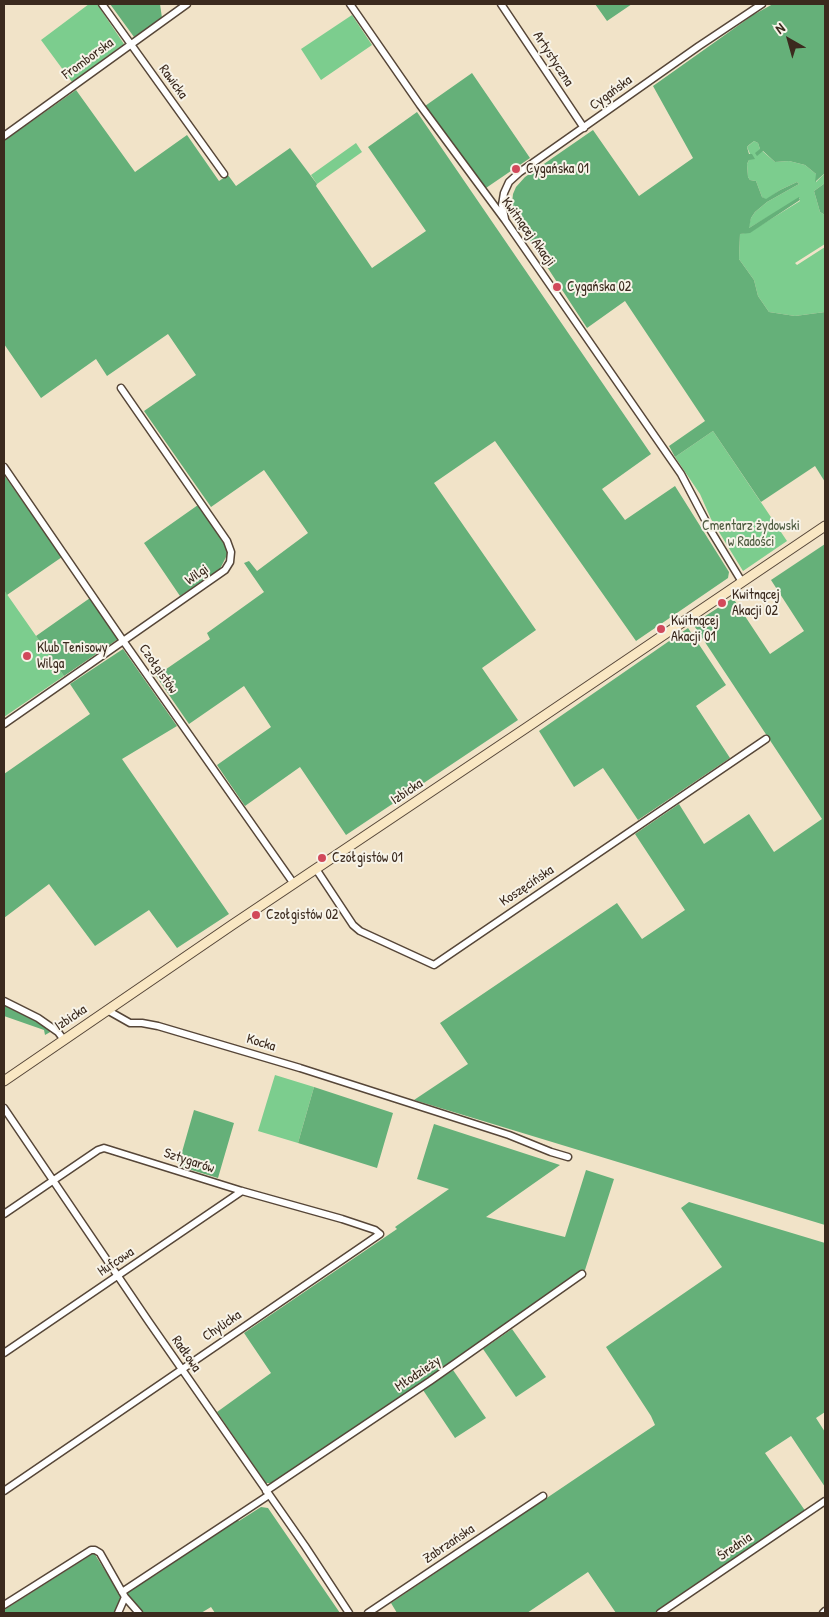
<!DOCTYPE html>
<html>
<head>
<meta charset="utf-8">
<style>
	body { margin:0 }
	#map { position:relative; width:829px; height:1617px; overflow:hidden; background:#f1e3c8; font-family:"Patrick Hand",sans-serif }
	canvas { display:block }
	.frame { position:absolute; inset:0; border:5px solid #3b2a1e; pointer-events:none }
	.north { position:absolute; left:764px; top:15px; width:50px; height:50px; -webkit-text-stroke:4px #f7f3e8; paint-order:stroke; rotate:322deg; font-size:14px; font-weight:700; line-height:20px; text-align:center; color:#3b2a1e }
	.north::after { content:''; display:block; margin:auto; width:18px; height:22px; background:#3b2a1e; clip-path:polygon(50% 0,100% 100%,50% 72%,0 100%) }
</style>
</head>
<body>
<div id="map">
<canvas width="829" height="1617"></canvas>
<div class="frame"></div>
<div class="north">N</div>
</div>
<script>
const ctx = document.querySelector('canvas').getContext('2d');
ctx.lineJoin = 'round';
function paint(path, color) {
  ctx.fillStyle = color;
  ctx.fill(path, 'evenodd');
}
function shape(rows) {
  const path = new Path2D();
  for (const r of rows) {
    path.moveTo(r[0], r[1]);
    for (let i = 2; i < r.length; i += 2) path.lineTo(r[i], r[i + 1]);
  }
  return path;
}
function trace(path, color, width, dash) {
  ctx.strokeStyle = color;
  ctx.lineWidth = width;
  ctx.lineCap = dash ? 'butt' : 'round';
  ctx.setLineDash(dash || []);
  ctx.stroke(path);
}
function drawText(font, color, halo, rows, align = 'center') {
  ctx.font = font + ' "Patrick Hand",sans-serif';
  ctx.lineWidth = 4;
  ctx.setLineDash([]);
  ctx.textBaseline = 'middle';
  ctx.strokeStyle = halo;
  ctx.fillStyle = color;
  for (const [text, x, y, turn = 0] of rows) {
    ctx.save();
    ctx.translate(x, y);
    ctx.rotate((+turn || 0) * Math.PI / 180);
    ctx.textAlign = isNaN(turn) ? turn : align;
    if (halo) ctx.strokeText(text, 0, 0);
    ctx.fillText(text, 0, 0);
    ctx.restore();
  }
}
paint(shape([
	[89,4,97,4,124,44,72,82,41,40],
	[352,15,372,45,321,80,301,49],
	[754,141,758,143,760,149,775,162,789,161,805,165,816,174,816,182,825,173,825,183,814,191,820,212,825,215,825,244,795,263,797,265,825,247,825,312,795,316,769,312,758,296,754,280,739,259,740,234,750,232,800,201,800,198,749,228,749,225,751,218,755,212,767,202,799,184,797,182,780,190,766,200,762,197,756,181,750,180,748,177,747,164,752,154,750,154,747,147],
	[356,143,362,152,317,184,311,175],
	[713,431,787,541,743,571,711,519,700,494,675,457],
	[4,590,64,676,4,717],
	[275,1075,314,1087,298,1143,258,1131]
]), '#7ccd8e');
paint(shape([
	[110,4,160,4,162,18,134,37],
	[595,4,632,4,607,21],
	[773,4,825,4,825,173,815,182,816,174,805,165,789,161,775,162,763,151,757,156,755,153,760,149,758,143,754,141,749,145,747,147,749,154,752,154,755,159,749,160,747,164,748,177,750,180,756,181,762,197,766,199,780,190,797,182,799,184,767,202,755,212,751,218,749,228,799,197,800,200,750,233,740,234,739,259,754,280,758,296,769,312,795,316,825,312,825,482,815,466,761,502,713,431,675,457,669,446,705,421,625,301,587,328,517,221,513,213,512,203,513,194,516,187,525,177,593,130,639,196,693,158,653,86,753,15],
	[472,73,530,158,483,190,425,106],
	[76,90,135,172,187,135,219,181,228,175,236,186,290,148,317,184,316,186,372,268,426,231,368,147,417,112,651,454,602,489,625,520,675,486,729,572,728,578,636,641,495,441,434,483,536,630,482,668,518,720,346,835,300,767,245,806,217,765,271,727,244,686,189,724,156,676,210,639,207,633,264,592,244,563,249,561,257,571,308,533,264,470,211,507,144,411,196,375,168,334,107,376,96,359,41,398,4,344,4,141],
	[825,183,825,215,820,212,814,191],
	[4,475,62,557,7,595,4,590],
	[198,505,227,548,228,553,220,569,180,596,144,543],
	[825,544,825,1225,414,1100,468,1064,440,1023,617,903,642,939,685,910,635,834,679,804,704,844,749,814,774,852,822,819,693,624,733,598,770,654,804,631,771,580],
	[90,598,118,639,64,676,36,636],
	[688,628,726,685,696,706,730,758,638,820,603,768,574,787,539,731],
	[123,649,177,726,122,759,229,914,177,948,149,910,95,946,49,884,4,918,4,774,90,714,70,684],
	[4,1004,45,1024,52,1031,45,1035,44,1030,4,1016],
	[314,1087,393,1113,377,1168,298,1143],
	[194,1110,234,1123,218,1178,178,1166],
	[434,1124,560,1165,486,1217,565,1237,586,1170,614,1179,585,1270,453,1363,273,1483,266,1483,217,1412,271,1373,244,1333,397,1229,395,1227,449,1189,417,1179],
	[689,1202,825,1243,825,1412,816,1418,825,1432,825,1487,791,1436,765,1453,806,1512,657,1613,616,1613,588,1572,527,1613,397,1613,391,1603,655,1425,651,1416,606,1347,722,1267,681,1208],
	[512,1329,546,1377,516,1397,483,1349],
	[453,1370,486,1418,455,1438,423,1390],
	[261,1507,268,1508,340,1613,215,1613,211,1607,201,1613,144,1613,124,1593,157,1574,237,1519,239,1521],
	[94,1553,121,1596,115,1613,4,1613,4,1610]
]), '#65b079');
const street = shape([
	[102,4,224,174],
	[350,4,420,105,505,220,681,474,711,531,742,582],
	[501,4,584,128],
	[4,136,187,4],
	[505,219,502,205,504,193,509,182,520,172,699,46,762,4],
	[4,467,124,642,294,884],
	[4,724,225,570,230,562,231,552,227,541,121,388],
	[316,869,353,925,360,931,434,965,766,739],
	[4,1001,38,1018,58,1032,64,1040],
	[107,1010,130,1023,142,1023,158,1026,300,1068,509,1135,551,1152,568,1157],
	[4,1108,149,1322,305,1546,349,1613],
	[4,1214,98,1150,104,1148,242,1191,342,1219,375,1230,380,1234,4,1491],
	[4,1353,242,1191],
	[266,1491,430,1381,582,1274],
	[122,1592,269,1495],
	[4,1605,91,1550,95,1550,100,1553,125,1597,139,1613],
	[118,1613,125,1597],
	[368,1613,543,1496],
	[660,1613,825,1501],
	[823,1613,825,1611]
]);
const secondary = shape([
	[4,1081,232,925,526,728,825,526]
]);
trace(street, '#564638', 9);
trace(secondary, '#564638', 11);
trace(street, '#fff', 6);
trace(secondary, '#f9e7c3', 9);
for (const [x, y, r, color] of [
	[516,169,5,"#d1495b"],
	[557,287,5,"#d1495b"],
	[722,603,5,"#d1495b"],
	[661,629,5,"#d1495b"],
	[27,656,5,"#d1495b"],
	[322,858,5,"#d1495b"],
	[256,915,5,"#d1495b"]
]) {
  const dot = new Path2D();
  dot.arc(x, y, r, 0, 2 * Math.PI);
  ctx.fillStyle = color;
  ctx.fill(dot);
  trace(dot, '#f7f3e8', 2);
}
drawText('14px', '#3b2a1e', '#f7f3e8', [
	["Fromborska",88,59,-36],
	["Artystyczna",553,59,57],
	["Rawicka",173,82,54],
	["Cygańska",611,93,-36],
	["Kwitnącej Akacji",528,232,54],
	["Wilgi",197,575,-35],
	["Czołgistów",158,669,55],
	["Izbicka",407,792,-34],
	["Koszęcińska",527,886,-34],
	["Izbicka",71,1018,-34],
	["Kocka",261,1043,17],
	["Sztygarów",189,1161,18],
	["Hufcowa",116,1262,-34],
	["Chylicka",222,1326,-34],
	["Radłowa",186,1354,55],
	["Młodzieży",418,1374,-34],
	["Zabrzańska",449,1544,-34],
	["Średnia",735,1547,-34]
]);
drawText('14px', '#3b2a1e', '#f7f3e8', [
	["Cygańska 01",526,169],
	["Cygańska 02",567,287],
	["Kwitnącej",732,595],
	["Akacji 02",732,611],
	["Kwitnącej",671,621],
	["Akacji 01",671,637],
	["Klub Tenisowy",37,648],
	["Wilga",37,664],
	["Czołgistów 01",332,858],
	["Czołgistów 02",266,915]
], 'left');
drawText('14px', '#4e5b40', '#f7f3e8', [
	["Cmentarz żydowski",751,526],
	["w Radości",751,542]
]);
</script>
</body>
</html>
